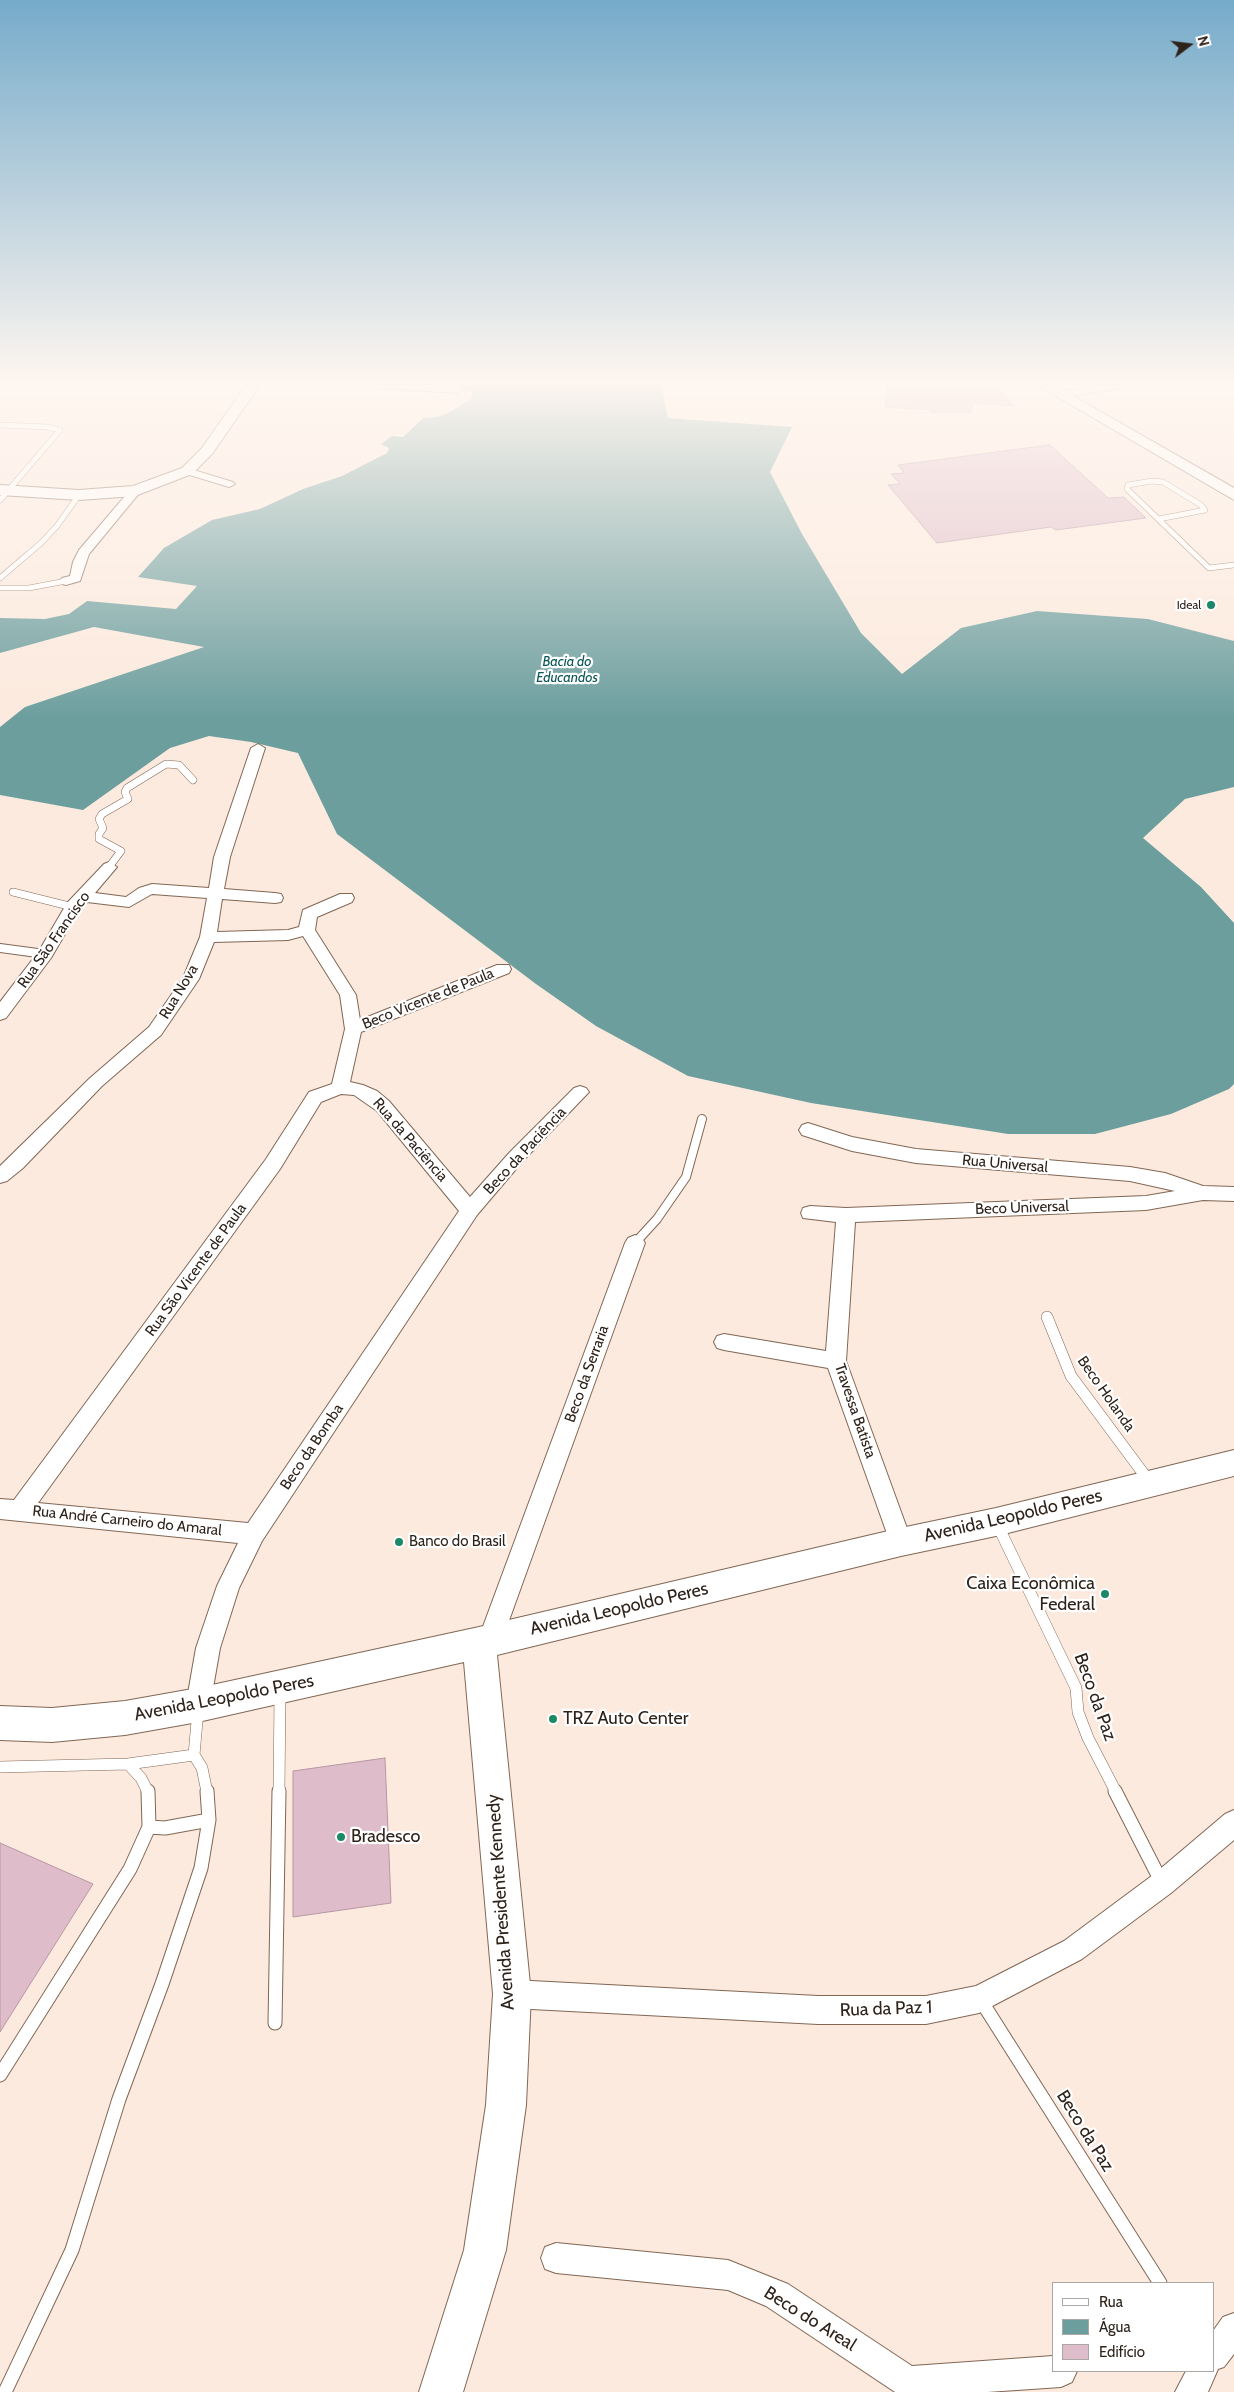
<!DOCTYPE html>
<html>
<head>
<meta charset="utf-8">
<style>
	body { margin:0 }
	#map { position:relative; width:1234px; height:2392px; overflow:hidden; background:#fceade; font-family:Cabin,sans-serif }
	canvas { display:block }
	.legend { position:absolute; left:1052px; top:2282px; width:162px; height:90px; box-sizing:border-box; background:#fff; border:1px solid #aba7a4; margin:0; padding:6px 9px; list-style:none; font-size:15px; color:#2e231b }
	.legend li { display:flex; align-items:center; gap:10px; height:25px }
	.legend b { width:25px; border:1px solid #aba7a4 }
	.north { position:absolute; left:1164px; top:20px; width:50px; height:50px; -webkit-text-stroke:4px #fff; paint-order:stroke; rotate:75deg; font-size:14px; font-weight:700; line-height:20px; text-align:center; color:#2e231b }
	.north::after { content:''; display:block; margin:auto; width:18px; height:22px; background:#2e231b; clip-path:polygon(50% 0,100% 100%,50% 72%,0 100%) }
</style>
</head>
<body>
<div id="map">
<canvas width="1234" height="2392"></canvas>
<ul class="legend">
<li><b style="height:6px;background:#fff"></b>Rua</li>
<li><b style="height:14px;background:#6c9e9e"></b>Água</li>
<li><b style="height:14px;background:#debcc9"></b>Edifício</li>
</ul>
<div class="north">N</div>
</div>
<script>
const ctx = document.querySelector('canvas').getContext('2d');
ctx.lineJoin = 'round';
function paint(path, color) {
  ctx.fillStyle = color;
  ctx.fill(path, 'evenodd');
}
function shape(rows) {
  const path = new Path2D();
  for (const r of rows) {
    path.moveTo(r[0], r[1]);
    for (let i = 2; i < r.length; i += 2) path.lineTo(r[i], r[i + 1]);
  }
  return path;
}
function trace(path, color, width, dash) {
  ctx.strokeStyle = color;
  ctx.lineWidth = width;
  ctx.lineCap = dash ? 'butt' : 'round';
  ctx.setLineDash(dash || []);
  ctx.stroke(path);
}
function drawText(font, color, halo, rows, align = 'center') {
  ctx.font = font + ' Cabin,sans-serif';
  ctx.lineWidth = 4.5;
  ctx.setLineDash([]);
  ctx.textBaseline = 'middle';
  ctx.strokeStyle = halo;
  ctx.fillStyle = color;
  for (const [text, x, y, turn = 0] of rows) {
    ctx.save();
    ctx.translate(x, y);
    ctx.rotate((+turn || 0) * Math.PI / 180);
    ctx.textAlign = isNaN(turn) ? turn : align;
    if (halo) ctx.strokeText(text, 0, 0);
    ctx.fillText(text, 0, 0);
    ctx.restore();
  }
}
paint(shape([
	[460,385,661,385,668,418,792,427,770,472,802,534,861,633,902,674,961,628,1037,611,1148,619,1234,641,1234,787,1185,799,1143,838,1201,887,1234,923,1234,1084,1229,1089,1171,1114,1095,1134,1008,1134,811,1103,688,1076,596,1026,536,984,337,834,298,753,251,742,209,736,170,748,83,810,0,795,0,727,25,707,204,647,94,627,0,653,0,618,45,619,69,614,87,601,176,609,197,586,138,577,164,548,212,520,260,509,303,489,342,476,387,453,389,448,381,444,392,436,403,437,423,418,437,417,448,413,471,399,473,392,462,391]
]), '#6c9e9e');
const building = shape([
	[887,385,993,385,1014,406,973,403,971,412,931,412,932,410,885,407,887,385],
	[1050,445,1108,498,1124,497,1146,518,1056,530,1051,527,937,543,888,485,900,484,891,474,904,473,898,465,1050,445],
	[385,1758,391,1903,293,1917,293,1771,385,1758],
	[0,1843,93,1884,0,2032,0,1843]
]);
paint(building, '#debcc9');
trace(building, '#b897a4', 1);
const laneFar4 = shape([
	[0,425,47,427,60,430,0,500],
	[1159,519,1205,510,1201,505,1163,482,1152,481,1128,485,1127,489,1209,568,1234,565],
	[0,578,41,543,57,526,79,495],
	[0,588,29,588,66,581]
]);
const laneFar3 = shape([
	[109,867,121,851,99,839,99,834,103,828,99,819,102,814,128,799,125,792,127,788,166,764,179,765,193,780],
	[13,892,73,907]
]);
const laneFar2 = shape([
	[0,948,45,954],
	[635,1243,657,1219,686,1177,702,1119]
]);
const laneFar1 = shape([
	[1047,1317,1071,1376,1149,1481],
	[997,1524,1076,1688,1078,1712,1088,1738,1116,1792],
	[198,1710,194,1755,202,1768,207,1792],
	[128,1764,141,1778,148,1792],
	[0,1767,128,1764,194,1755],
	[279,1792,280,1693]
]);
const lane = shape([
	[1115,1791,1161,1881],
	[149,1827,165,1828,209,1820],
	[980,1999,1160,2283],
	[275,2023,279,1791],
	[0,2075,130,1869,149,1827,148,1791],
	[5,2392,72,2250,119,2099,162,1984,201,1868,209,1820,207,1791]
]);
const street = shape([
	[371,385,427,385,457,387,462,390,457,393,376,388,371,385],
	[1101,385,1124,385,1119,388,1061,398,1056,395,1061,392,1101,385],
	[187,468,233,482,235,484,229,487,183,473,181,471,187,468],
	[135,488,141,491,89,554,80,581,66,585,62,584,60,581,62,578,70,576,73,562,79,550,131,489,135,488],
	[258,744,265,748,230,857,224,889,275,893,281,894,283,898,281,902,275,903,222,899,217,932,288,930,299,927,303,910,340,894,352,894,354,898,352,902,317,917,315,930,356,995,360,1020,497,965,509,965,511,969,509,973,361,1032,350,1082,363,1085,377,1091,389,1101,470,1197,510,1152,574,1088,580,1086,586,1088,589,1092,522,1162,477,1215,262,1541,239,1588,220,1648,210,1705,207,1713,198,1717,189,1713,186,1705,196,1648,217,1586,238,1543,0,1519,0,1499,14,1500,266,1159,309,1092,332,1084,345,1029,340,995,303,936,288,940,214,942,199,979,161,1035,102,1086,23,1168,7,1181,0,1183,0,1166,90,1078,149,1027,183,978,200,937,207,898,152,894,129,907,87,902,79,910,51,958,6,1018,0,1020,0,1002,39,951,67,903,104,864,109,862,117,867,95,893,126,897,139,888,152,884,209,888,214,857,251,748,258,744],
	[341,1094,354,1095,377,1111,459,1211,248,1523,38,1503,280,1169,321,1102,341,1094],
	[808,1123,852,1137,916,1149,1130,1167,1165,1173,1203,1186,1234,1187,1234,1201,1203,1200,1146,1210,855,1222,846,1361,912,1542,909,1549,901,1552,893,1549,890,1542,828,1368,724,1350,717,1348,714,1342,717,1336,724,1334,826,1351,836,1222,803,1218,801,1213,803,1208,810,1206,846,1208,1146,1196,1175,1191,1130,1181,916,1163,852,1151,802,1135,799,1130,802,1125,808,1123],
	[635,1235,642,1238,645,1243,502,1640,498,1648,490,1651,482,1648,478,1640,625,1243,628,1238,635,1235],
	[1234,1810,1234,1840,1171,1893,1082,1959,979,2013,926,2024,818,2024,512,2008,502,2004,498,1994,502,1984,512,1980,818,1996,926,1996,976,1986,1064,1941,1153,1875,1225,1814,1234,1810],
	[556,2243,728,2260,788,2284,912,2366,1053,2356,1053,2371,1077,2371,1072,2382,1061,2387,987,2392,895,2392,766,2306,728,2290,556,2273,545,2269,541,2258,545,2247,556,2243],
	[1234,2313,1234,2354,1224,2367,1218,2369,1208,2392,1175,2392,1186,2371,1213,2371,1213,2331,1223,2317,1234,2313]
]);
const secondary = shape([
	[246,385,260,385,212,454,192,474,135,496,79,500,0,495,0,485,79,490,133,486,182,468,202,448,246,385],
	[1037,385,1054,385,1234,488,1234,500,1037,385],
	[1234,1450,1234,1476,996,1536,901,1556,497,1655,531,1994,526,2105,506,2250,463,2392,419,2392,464,2250,486,2105,493,1994,464,1662,198,1722,125,1735,52,1742,0,1740,0,1706,52,1708,125,1701,198,1688,479,1627,901,1528,996,1508,1234,1450]
]);
trace(laneFar4, '#816755', 6);
trace(laneFar3, '#816755', 8);
trace(laneFar2, '#816755', 10);
trace(laneFar1, '#816755', 12);
trace(lane, '#816755', 15);
trace(street, '#816755', 2);
trace(secondary, '#816755', 2);
trace(laneFar4, '#fff', 5);
trace(laneFar3, '#fff', 7);
trace(laneFar2, '#fff', 8);
trace(laneFar1, '#fff', 11);
trace(lane, '#fff', 13);
paint(street, '#fff');
paint(secondary, '#fff');
const sky = ctx.createLinearGradient(0, 0, 0, 720);
sky.addColorStop(0, '#76abca');
sky.addColorStop(0.53, '#fef6f0');
sky.addColorStop(1, '#fef6f000');
ctx.fillStyle = sky;
ctx.fillRect(0, 0, 1234, 720);
for (const [x, y, r, color] of [
	[1211,605,5,"#1b8866"],
	[399,1542,5,"#1b8866"],
	[1105,1594,5,"#1b8866"],
	[553,1719,5,"#1b8866"],
	[341,1837,5,"#1b8866"]
]) {
  const dot = new Path2D();
  dot.arc(x, y, r, 0, 2 * Math.PI);
  ctx.fillStyle = color;
  ctx.fill(dot);
  trace(dot, '#fff', 2);
}
drawText('12px', '#2e231b', '#fff', [
	["Ideal",1201,605]
], 'right');
drawText('italic 14px', '#095555', '#fff', [
	["Bacia do",567,662],
	["Educandos",567,678]
]);
drawText('15px', '#2e231b', '#fff', [
	["Rua São Francisco",54,940,-55],
	["Rua Nova",179,992,-59],
	["Beco Vicente de Paula",428,999,-22],
	["Rua da Paciência",410,1140,49],
	["Beco da Paciência",525,1151,-47],
	["Rua Universal",1005,1164,5],
	["Beco Universal",1022,1208,-2],
	["Rua São Vicente de Paula",196,1270,-54],
	["Beco da Serraria",587,1374,-70],
	["Beco Holanda",1106,1394,55],
	["Travessa Batista",855,1411,71],
	["Beco da Bomba",312,1447,-56],
	["Rua André Carneiro do Amaral",127,1521,6]
]);
drawText('15px', '#2e231b', '#fff', [
	["Banco do Brasil",409,1542]
], 'left');
drawText('18px', '#2e231b', '#fff', [
	["Avenida Leopoldo Peres",1013,1516,-13],
	["Avenida Leopoldo Peres",619,1609,-13],
	["Beco da Paz",1095,1697,70],
	["Avenida Leopoldo Peres",224,1698,-11],
	["Avenida Presidente Kennedy",501,1902,-94],
	["Rua da Paz 1",886,2009,-2],
	["Beco da Paz",1085,2131,58],
	["Beco do Areal",810,2319,32]
]);
drawText('18px', '#2e231b', '#fff', [
	["Caixa Econômica",1095,1584,"right"],
	["Federal",1095,1605,"right"],
	["TRZ Auto Center",563,1719],
	["Bradesco",351,1837]
], 'left');
</script>
</body>
</html>
